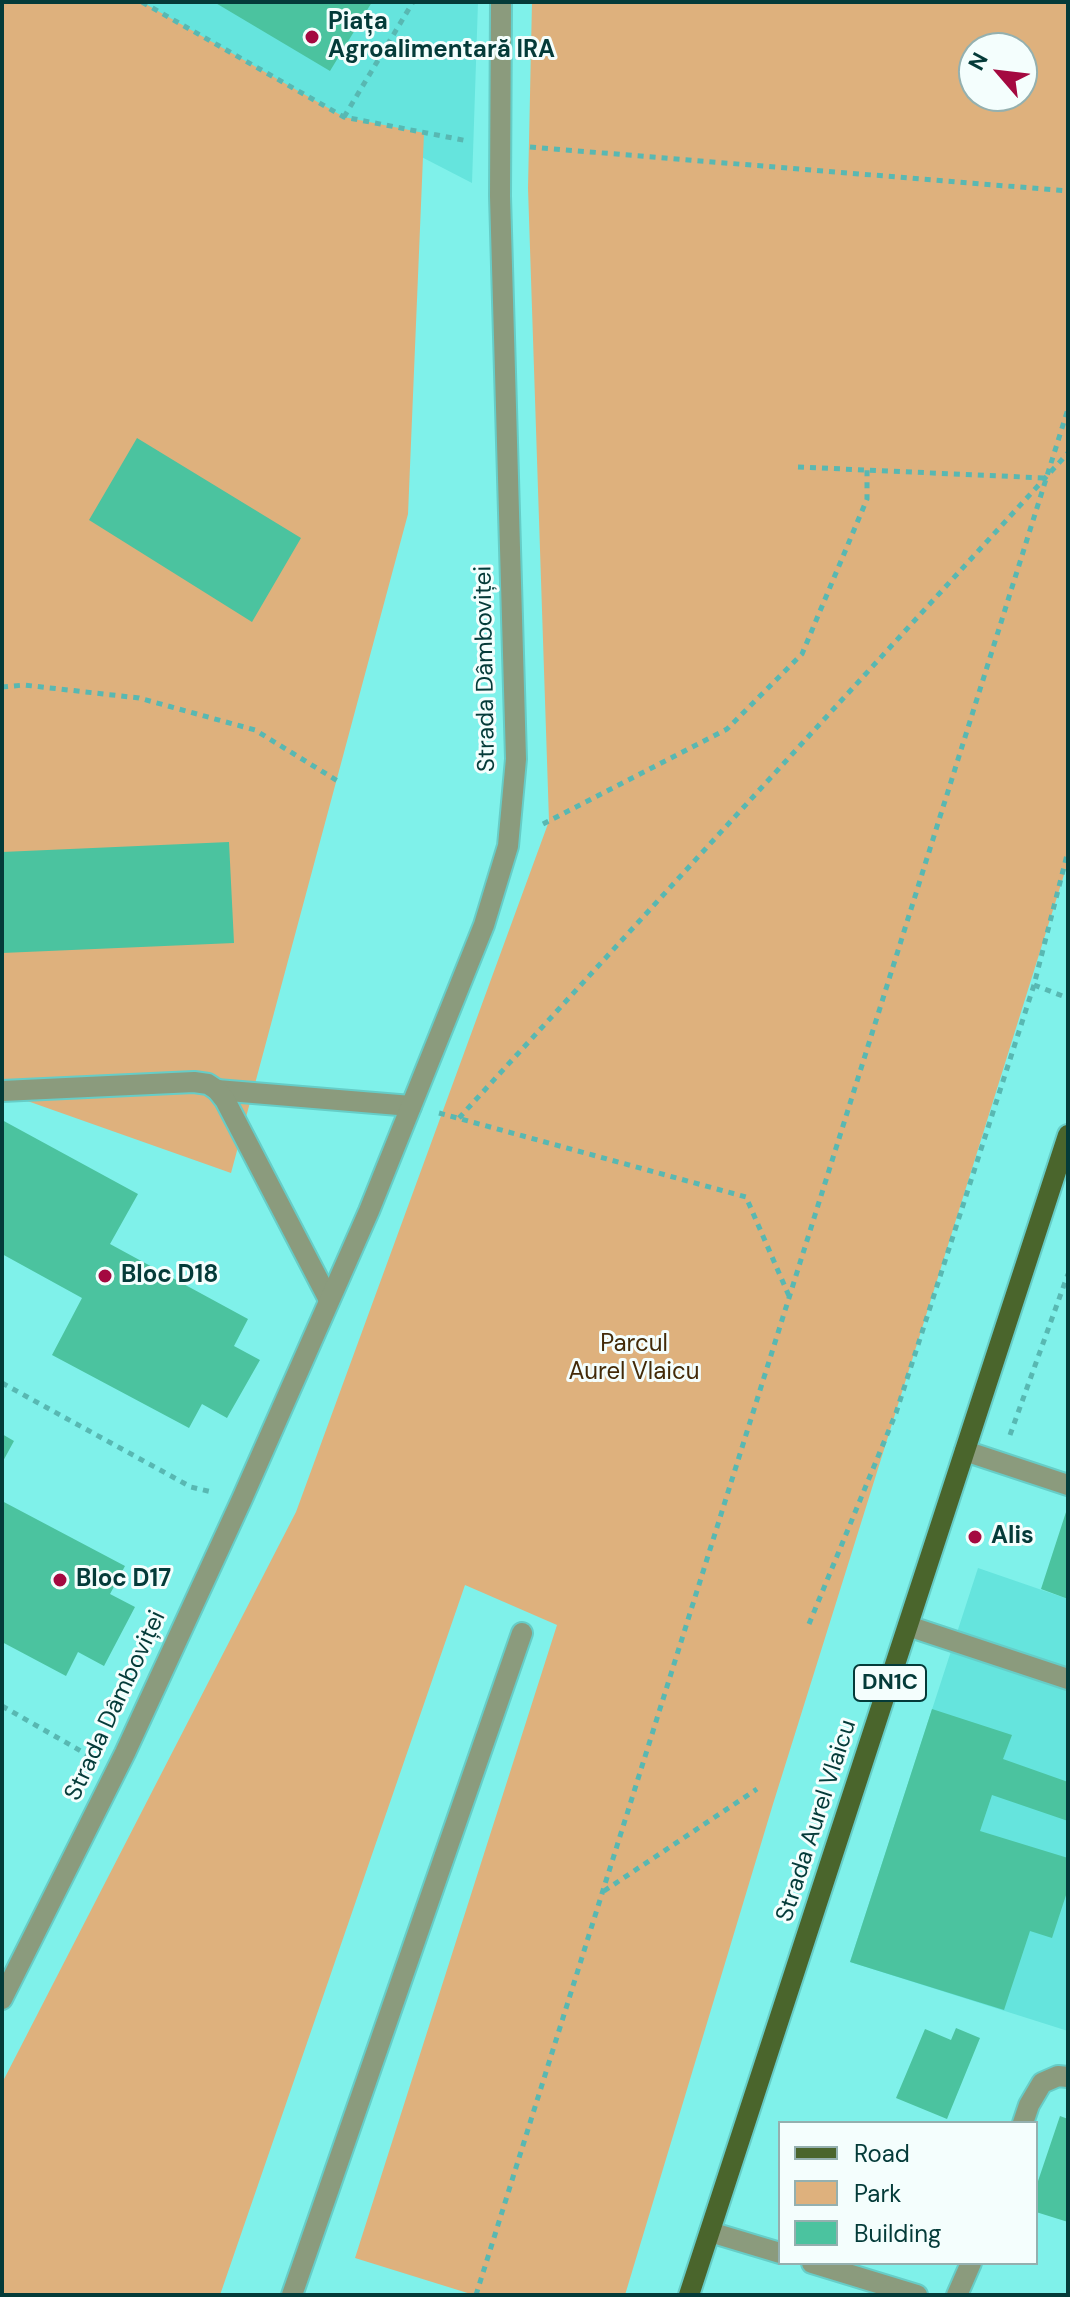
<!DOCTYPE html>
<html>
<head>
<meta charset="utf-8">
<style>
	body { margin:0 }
	#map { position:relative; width:1070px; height:2297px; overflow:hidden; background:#7ff1ea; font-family:"DM Sans",sans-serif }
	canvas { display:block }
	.frame { position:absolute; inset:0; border:4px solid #043b39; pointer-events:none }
	.legend { position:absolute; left:778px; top:2121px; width:260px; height:144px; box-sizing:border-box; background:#f4fefd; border:2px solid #94b0af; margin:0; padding:10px 14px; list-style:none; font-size:24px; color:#043b39 }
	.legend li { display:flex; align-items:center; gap:16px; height:40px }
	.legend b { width:40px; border:2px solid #94b0af }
	.north { position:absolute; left:958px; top:32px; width:80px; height:80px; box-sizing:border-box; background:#f4fefd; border:2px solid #94b0af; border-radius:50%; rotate:298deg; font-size:22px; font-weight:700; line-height:32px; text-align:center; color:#043b39 }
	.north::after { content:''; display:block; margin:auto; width:28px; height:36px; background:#a40940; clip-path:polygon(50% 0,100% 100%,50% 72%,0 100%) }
</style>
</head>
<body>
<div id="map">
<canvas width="1070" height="2297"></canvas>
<div class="frame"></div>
<ul class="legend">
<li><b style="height:10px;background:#4a652c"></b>Road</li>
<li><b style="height:22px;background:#deb17d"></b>Park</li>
<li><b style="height:22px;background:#4bc39f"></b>Building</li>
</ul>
<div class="north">N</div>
</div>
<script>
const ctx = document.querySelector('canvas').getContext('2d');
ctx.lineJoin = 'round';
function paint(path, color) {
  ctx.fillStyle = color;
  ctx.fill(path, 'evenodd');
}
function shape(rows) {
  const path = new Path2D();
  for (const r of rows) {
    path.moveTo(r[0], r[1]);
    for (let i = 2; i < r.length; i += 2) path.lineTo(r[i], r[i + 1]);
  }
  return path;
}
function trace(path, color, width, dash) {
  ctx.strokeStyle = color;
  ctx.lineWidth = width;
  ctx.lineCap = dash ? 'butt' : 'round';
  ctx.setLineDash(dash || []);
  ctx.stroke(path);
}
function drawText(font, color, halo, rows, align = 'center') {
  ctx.font = font + ' "DM Sans",sans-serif';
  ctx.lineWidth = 6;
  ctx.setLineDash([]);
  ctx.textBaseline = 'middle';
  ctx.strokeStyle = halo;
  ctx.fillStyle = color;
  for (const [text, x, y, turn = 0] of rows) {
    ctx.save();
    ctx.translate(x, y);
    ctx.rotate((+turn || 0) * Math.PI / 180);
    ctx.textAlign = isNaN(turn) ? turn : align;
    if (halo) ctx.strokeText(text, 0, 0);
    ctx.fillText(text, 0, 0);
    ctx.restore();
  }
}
paint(shape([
	[119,2,478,2,472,183,344,117],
	[978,1568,1068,1599,1068,2031,850,1962]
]), '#65e4dd');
paint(shape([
	[2,2,142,2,344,117,424,133,408,514,231,1173,2,1092],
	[532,2,1068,2,1068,862,773,1804,625,2295,474,2295,355,2258,557,1625,465,1585,220,2295,2,2295,2,2083,296,1512,549,821,528,188],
	[974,48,1022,48,1022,96,974,96]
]), '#deb17d');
paint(shape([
	[214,2,372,2,330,71],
	[137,438,301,538,252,622,89,520],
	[229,842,234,943,2,953,2,852],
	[2,1120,138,1194,110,1244,248,1319,234,1346,260,1360,227,1418,202,1404,189,1428,52,1355,82,1298,2,1254],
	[2,1434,14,1441,2,1463],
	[2,1501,125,1566,110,1594,135,1607,104,1666,78,1652,66,1676,2,1642],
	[1067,1509,1068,1509,1068,1599,1041,1589],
	[932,1709,1012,1735,1003,1759,1068,1782,1068,1821,992,1795,980,1831,1068,1858,1068,1889,1052,1938,1030,1931,1004,2010,850,1962],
	[956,2028,980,2038,947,2119,896,2098,925,2029,951,2040],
	[1060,2116,1068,2119,1068,2222,1036,2212,1036,2187]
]), '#4bc39f');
const service = shape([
	[217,1090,411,1106],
	[965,1451,1068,1485],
	[908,1626,1068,1679],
	[1023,2123,1029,2105,1042,2083,1058,2076,1068,2077],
	[292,2295,522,1633],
	[957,2295,971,2263]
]);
const minor = shape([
	[2,1091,194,1082,208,1084,217,1090,225,1100,329,1300],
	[710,2232,780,2253],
	[812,2263,917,2295]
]);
const tertiary = shape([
	[2,1999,125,1753,242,1499,369,1211,484,925,508,846,516,759,500,196,501,2]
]);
const primary = shape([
	[689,2295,1068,1135]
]);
trace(service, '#66cdc7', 24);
trace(minor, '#66cdc7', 24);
trace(tertiary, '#66cdc7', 24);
trace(primary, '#66cdc7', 24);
trace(shape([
	[142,2,344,117,468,141],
	[344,117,413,2],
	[530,147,1068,191],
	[798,467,1045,478],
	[2,687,24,685,139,698,255,730,341,783],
	[543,824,727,729,802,654,867,499,867,469],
	[1034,985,1068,998],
	[439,1113,746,1197,789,1296],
	[459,1118,1068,453],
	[2,1383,191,1487,212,1492],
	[1010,1435,1068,1274],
	[809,1624,896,1413,1034,985,1068,851],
	[2,1706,88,1755],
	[604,1891,757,1789],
	[476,2295,1068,409]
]), '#58b8b2', 5, [6, 6]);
trace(service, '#8b9b7d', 20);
trace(minor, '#8b9b7d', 20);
trace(tertiary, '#8b9b7d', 20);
trace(primary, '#4a652c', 20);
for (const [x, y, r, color] of [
	[312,37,8,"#a40940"],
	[105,1276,8,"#a40940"],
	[975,1537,8,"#a40940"],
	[60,1580,8,"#a40940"]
]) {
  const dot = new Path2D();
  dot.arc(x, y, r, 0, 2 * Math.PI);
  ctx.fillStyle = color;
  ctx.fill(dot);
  trace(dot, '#f4fefd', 3);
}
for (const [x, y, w] of [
	[890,1683,72]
]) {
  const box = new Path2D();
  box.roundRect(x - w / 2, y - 18, w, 36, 6);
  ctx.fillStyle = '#f4fefd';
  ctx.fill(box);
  trace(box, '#043b39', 2);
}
drawText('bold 22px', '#043b39', null, [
	["DN1C",890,1683]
]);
drawText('bold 24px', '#043b39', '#f4fefd', [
	["Piața",328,23],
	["Agroalimentară IRA",328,51],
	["Bloc D18",121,1276],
	["Alis",991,1537],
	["Bloc D17",76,1580]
], 'left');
drawText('24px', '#043b39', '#f4fefd', [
	["Strada Dâmboviței",486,669,-91],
	["Strada Dâmboviței",116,1706,-65],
	["Strada Aurel Vlaicu",817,1821,-72]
]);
drawText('24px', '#432a08', '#f4fefd', [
	["Parcul",634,1345],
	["Aurel Vlaicu",634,1373]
]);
</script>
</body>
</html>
